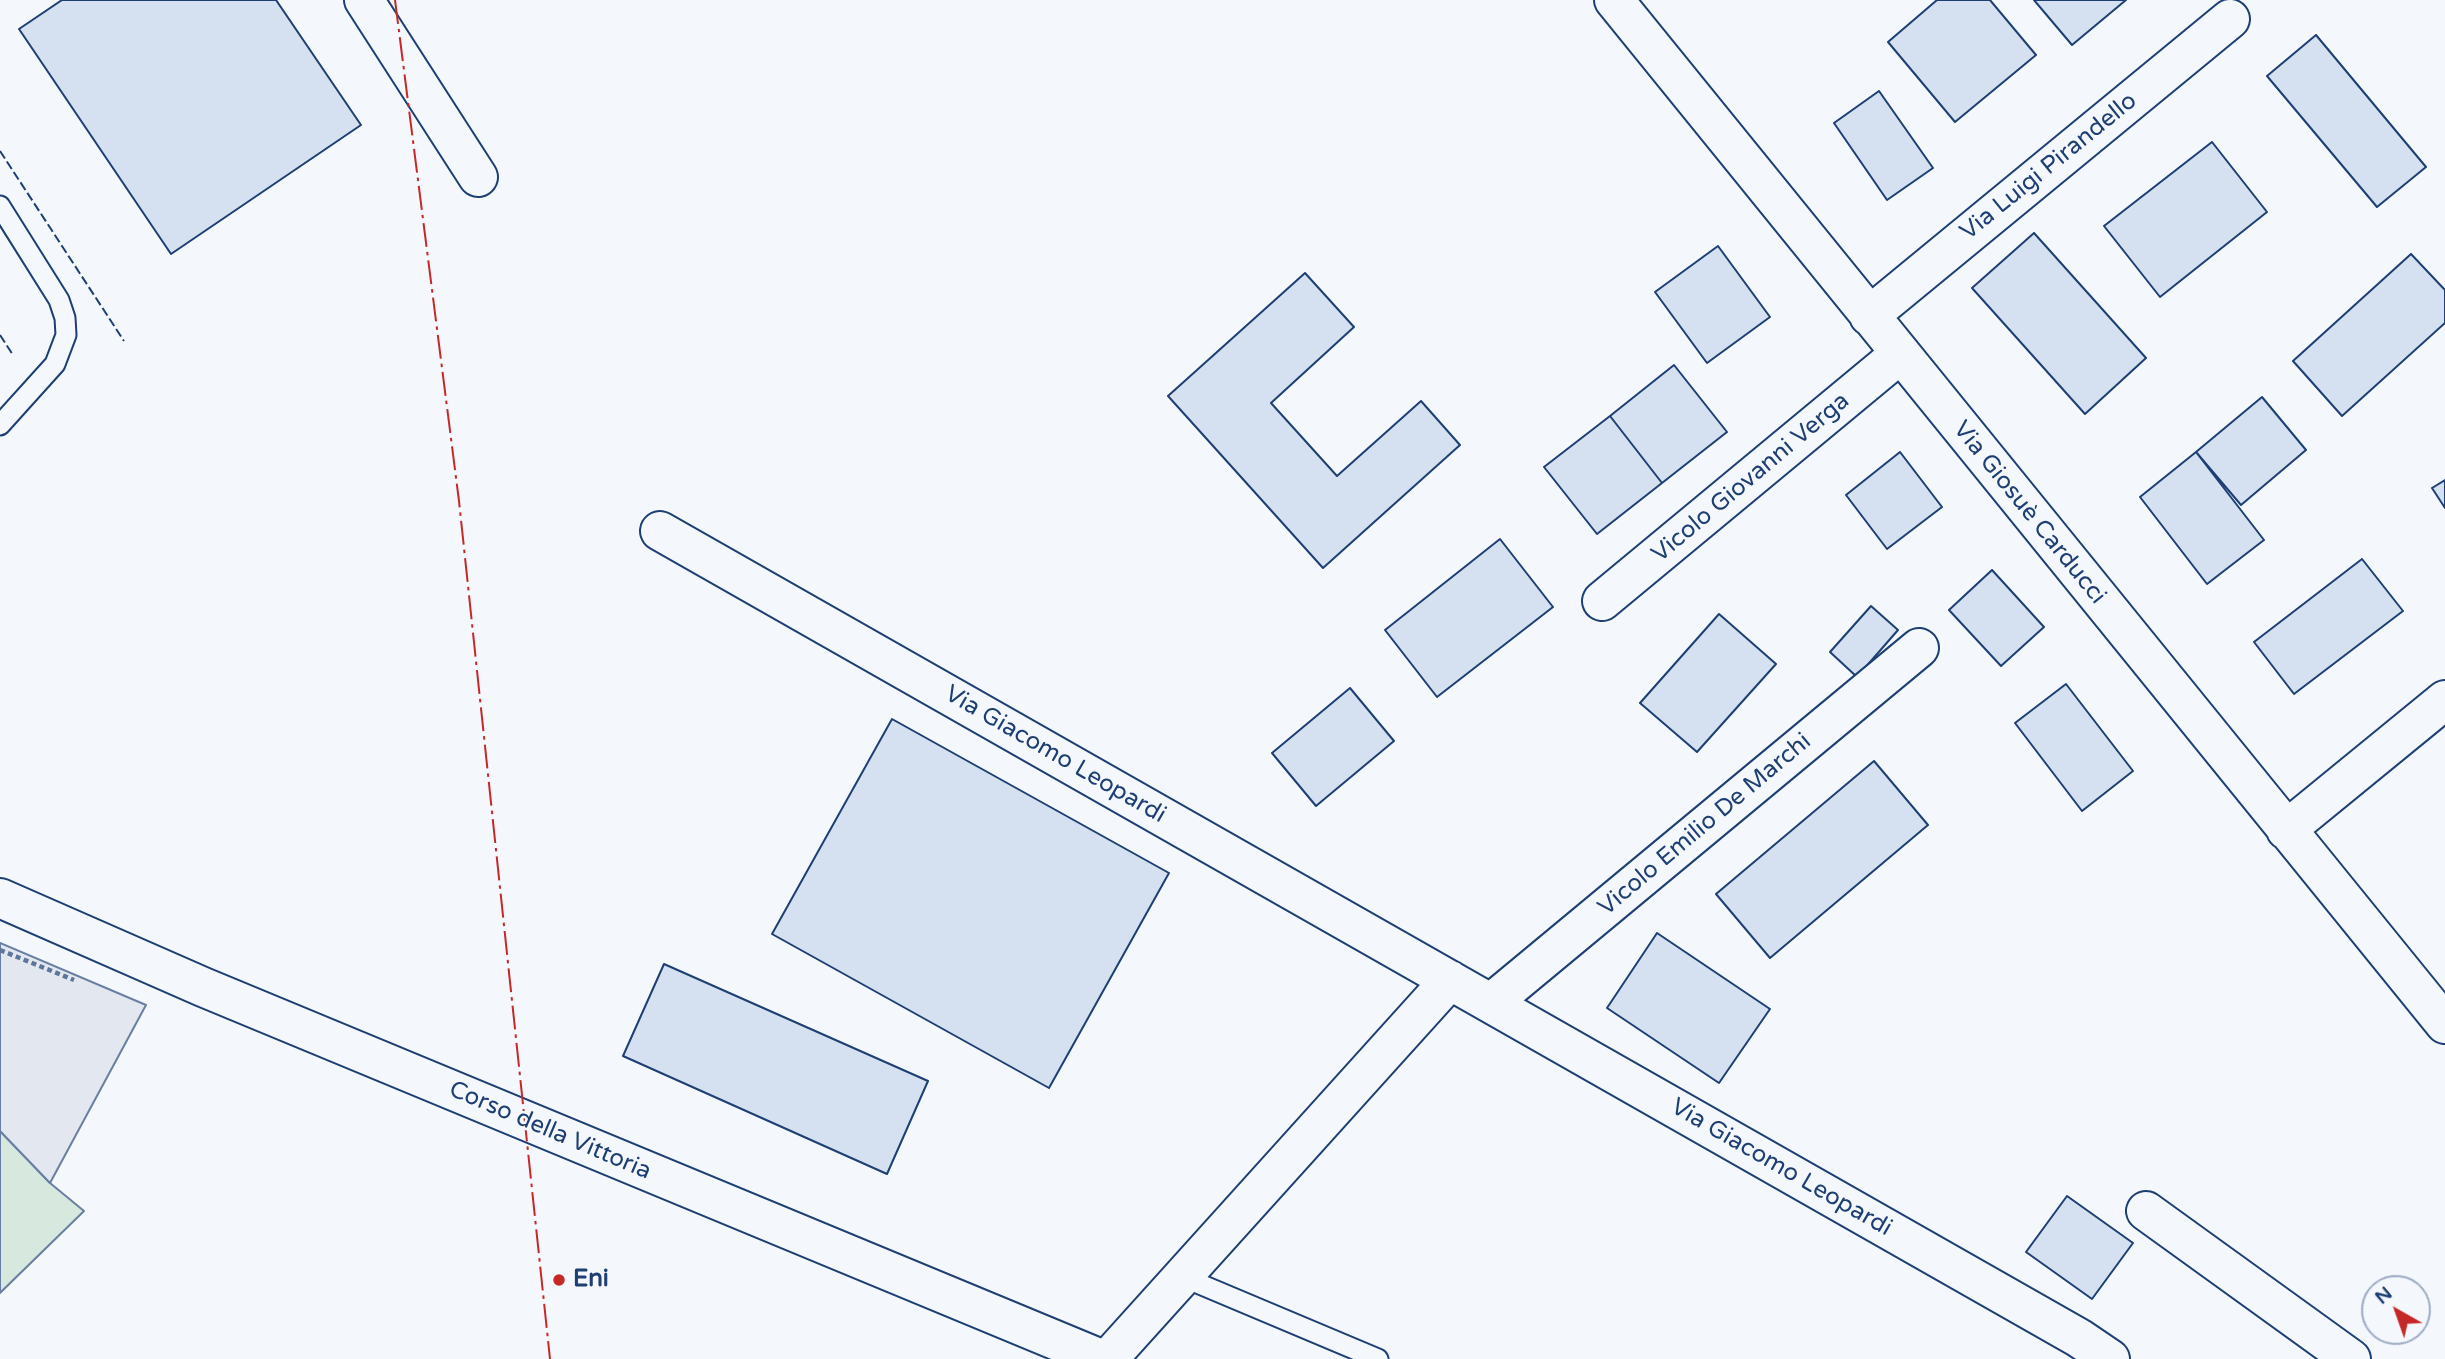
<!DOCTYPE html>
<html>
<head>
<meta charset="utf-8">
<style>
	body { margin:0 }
	#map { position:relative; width:2445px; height:1359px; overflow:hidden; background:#f4f7fb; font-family:"Varela Round",sans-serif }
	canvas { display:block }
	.north { position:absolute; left:2361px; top:1275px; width:70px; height:70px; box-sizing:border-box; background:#f4f7fb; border:2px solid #9eadc5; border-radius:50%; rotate:320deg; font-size:19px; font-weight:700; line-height:28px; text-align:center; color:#1d3f73 }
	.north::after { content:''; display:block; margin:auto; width:24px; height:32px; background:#c62828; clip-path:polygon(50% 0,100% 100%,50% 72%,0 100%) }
</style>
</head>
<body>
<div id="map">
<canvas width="2445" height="1359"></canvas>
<div class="north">N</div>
</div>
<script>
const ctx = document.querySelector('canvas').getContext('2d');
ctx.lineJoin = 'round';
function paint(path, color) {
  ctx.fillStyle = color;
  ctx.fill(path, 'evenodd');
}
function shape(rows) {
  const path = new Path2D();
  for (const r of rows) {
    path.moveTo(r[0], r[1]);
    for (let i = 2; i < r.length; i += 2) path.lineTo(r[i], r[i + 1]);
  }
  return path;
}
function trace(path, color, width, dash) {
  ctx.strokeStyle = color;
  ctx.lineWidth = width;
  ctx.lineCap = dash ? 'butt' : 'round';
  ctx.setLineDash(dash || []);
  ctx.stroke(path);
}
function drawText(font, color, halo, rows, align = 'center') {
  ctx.font = font + ' "Varela Round",sans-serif';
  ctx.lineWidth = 5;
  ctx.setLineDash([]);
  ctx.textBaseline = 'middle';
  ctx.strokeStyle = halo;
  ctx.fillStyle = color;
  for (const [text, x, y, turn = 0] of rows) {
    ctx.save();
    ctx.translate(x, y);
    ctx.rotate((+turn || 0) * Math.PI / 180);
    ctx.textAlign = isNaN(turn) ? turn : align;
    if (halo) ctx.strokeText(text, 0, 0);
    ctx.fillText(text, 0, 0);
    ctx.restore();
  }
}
const green = shape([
	[0,1131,50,1183,84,1211,0,1293,0,1131]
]);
paint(green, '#d7e8df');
trace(green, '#687fa3', 2);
const parking = shape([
	[0,943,146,1005,50,1183,0,1131,0,943]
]);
paint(parking, '#e3e8f0');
trace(parking, '#687fa3', 2);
const building = shape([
	[62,0,276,0,361,125,171,254,19,29,62,0],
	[1937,0,1990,0,2036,55,1955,122,1888,42,1937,0],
	[2034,0,2126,0,2072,45,2034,0],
	[2316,35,2426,167,2377,207,2267,76,2316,35],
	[1879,91,1933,168,1887,200,1834,123,1879,91],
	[2212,142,2267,212,2160,297,2104,226,2212,142],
	[2034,233,2146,358,2085,414,1972,288,2034,233],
	[1718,246,1770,317,1707,363,1655,292,1718,246],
	[2411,254,2445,290,2445,323,2342,416,2293,361,2411,254],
	[1305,273,1354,327,1271,403,1337,476,1421,401,1460,445,1323,568,1168,396,1305,273],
	[1674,365,1727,432,1662,483,1610,416,1674,365],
	[2262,397,2306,450,2241,505,2196,452,2262,397],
	[1610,416,1662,483,1597,534,1544,467,1610,416],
	[1900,452,1942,507,1887,549,1846,495,1900,452],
	[2196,452,2264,540,2207,584,2140,497,2196,452],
	[2445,480,2445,508,2432,488,2445,480],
	[1500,539,1553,607,1437,697,1385,630,1500,539],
	[2362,559,2403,611,2294,694,2254,642,2362,559],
	[1992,570,2044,627,2001,666,1949,610,1992,570],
	[1871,606,1898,630,1857,677,1830,652,1871,606],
	[1719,614,1776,664,1697,752,1640,703,1719,614],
	[2066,684,2133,771,2082,811,2015,723,2066,684],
	[1350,688,1394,741,1316,806,1272,753,1350,688],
	[892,719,1169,873,1049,1088,772,934,892,719],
	[1874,761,1928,825,1770,958,1716,894,1874,761],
	[1657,933,1770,1009,1719,1083,1607,1008,1657,933],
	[664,964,928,1081,887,1174,623,1056,664,964],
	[2067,1196,2133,1243,2092,1299,2026,1252,2067,1196]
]);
paint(building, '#d5e0f0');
trace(building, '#1d3f73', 2);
const service = shape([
	[0,206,59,300,65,318,66,335,55,364,0,425],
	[1183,1277,1378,1359]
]);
const minor = shape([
	[364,0,478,177],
	[1614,0,2445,1024],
	[1869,316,2230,19],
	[660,531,2079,1338,2110,1359],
	[1602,601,1900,354],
	[2286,830,2445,700],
	[0,898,203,987,1101,1359],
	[1491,1003,1919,648],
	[2146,1211,2351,1359],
	[1108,1359,1450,980]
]);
trace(service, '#1d3f73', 23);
trace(minor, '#1d3f73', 42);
trace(shape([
	[0,950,74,980]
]), '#5e769c', 4.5, [5, 3.5]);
trace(service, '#f4f7fb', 19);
trace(minor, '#f4f7fb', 38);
trace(shape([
	[0,151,124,341],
	[0,335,13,355]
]), '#1d3f73', 2, [9, 3.5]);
trace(shape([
	[395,0,459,501,550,1359]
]), '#c62828', 2, [24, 5, 3.5, 5]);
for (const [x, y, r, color] of [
	[559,1280,7,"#c62828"]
]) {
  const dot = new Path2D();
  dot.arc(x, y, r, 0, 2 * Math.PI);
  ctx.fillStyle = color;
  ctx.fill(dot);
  trace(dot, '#f4f7fb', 2.5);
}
drawText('24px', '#1d3f73', '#f4f7fb', [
	["Via Luigi Pirandello",2049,167,-39],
	["Vicolo Giovanni Verga",1751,478,-40],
	["Via Giosuè Carducci",2029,513,51],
	["Via Giacomo Leopardi",1055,755,30],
	["Vicolo Emilio De Marchi",1705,825,-40],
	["Corso della Vittoria",550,1131,23],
	["Via Giacomo Leopardi",1781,1168,30]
]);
drawText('bold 24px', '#1d3f73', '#f4f7fb', [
	["Eni",573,1280]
], 'left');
</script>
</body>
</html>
